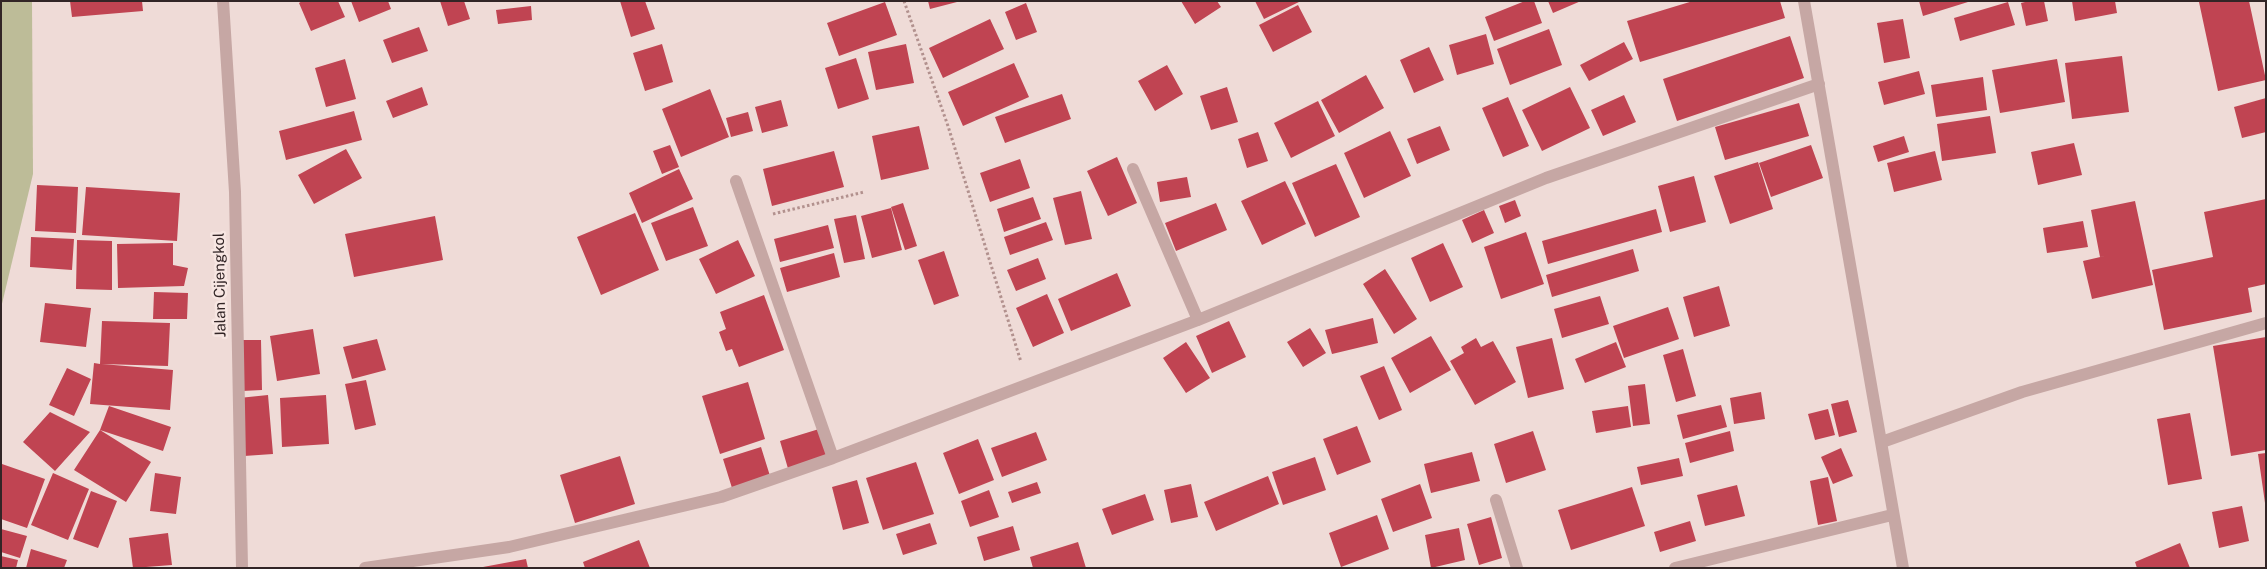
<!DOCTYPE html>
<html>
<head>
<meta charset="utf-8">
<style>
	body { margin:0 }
	#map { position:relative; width:2267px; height:569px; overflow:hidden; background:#efdbd7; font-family:"Public Sans",sans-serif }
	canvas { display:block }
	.frame { position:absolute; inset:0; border:2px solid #322526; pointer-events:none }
</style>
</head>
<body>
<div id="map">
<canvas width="2267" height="569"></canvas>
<div class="frame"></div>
</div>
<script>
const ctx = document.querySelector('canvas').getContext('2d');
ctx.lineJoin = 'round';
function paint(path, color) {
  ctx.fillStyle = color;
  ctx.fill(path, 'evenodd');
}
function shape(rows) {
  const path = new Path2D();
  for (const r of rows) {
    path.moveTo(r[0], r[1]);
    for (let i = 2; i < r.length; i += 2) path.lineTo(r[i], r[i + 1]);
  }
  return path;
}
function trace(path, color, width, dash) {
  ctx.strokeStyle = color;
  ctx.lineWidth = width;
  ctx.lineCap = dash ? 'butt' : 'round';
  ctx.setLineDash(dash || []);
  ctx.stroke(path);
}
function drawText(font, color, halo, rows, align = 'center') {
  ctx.font = font + ' "Public Sans",sans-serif';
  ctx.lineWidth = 5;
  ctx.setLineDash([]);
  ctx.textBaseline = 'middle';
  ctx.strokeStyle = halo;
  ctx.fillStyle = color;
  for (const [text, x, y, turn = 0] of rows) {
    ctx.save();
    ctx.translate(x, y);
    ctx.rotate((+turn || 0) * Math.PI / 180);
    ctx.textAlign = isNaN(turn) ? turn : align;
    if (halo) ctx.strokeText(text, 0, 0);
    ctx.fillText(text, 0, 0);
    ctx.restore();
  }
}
paint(shape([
	[1,1,32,1,33,174,1,308]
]), '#bdbc98');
paint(shape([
	[70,1,142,1,143,11,72,17],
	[302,1,338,1,345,17,311,31,299,3],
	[351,1,388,1,391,9,359,22],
	[440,1,464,1,470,19,448,26],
	[620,1,645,1,655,29,631,37],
	[928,1,957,1,957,2,930,9],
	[1181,1,1217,1,1221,7,1195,24],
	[1255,1,1301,1,1264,19],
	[1525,1,1534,1,1542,23,1494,41,1485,17],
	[1548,1,1581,1,1553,13],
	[1693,1,1780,1,1785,18,1640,62,1627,21],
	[1919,1,1968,1,1968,2,1923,16],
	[2029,1,2044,1,2048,21,2026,26,2021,3],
	[2072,1,2115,1,2117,13,2075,21],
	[2205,1,2249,1,2266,80,2218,91,2199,2],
	[885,2,897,35,839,56,827,23],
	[2008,2,2015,25,1960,41,1954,18],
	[1026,3,1037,32,1016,40,1005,12],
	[1298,5,1312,32,1273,52,1259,25],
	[531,6,532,20,498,24,496,10],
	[990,19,1004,49,943,78,929,48],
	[1903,19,1910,58,1884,63,1877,23],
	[419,27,428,51,392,63,383,40],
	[1549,29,1562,65,1510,85,1497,49],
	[1486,34,1494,64,1457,75,1449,45],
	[1790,36,1804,78,1677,121,1663,79],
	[1624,42,1633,59,1589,81,1580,65],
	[662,44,673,82,645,91,633,53],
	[906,44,914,83,876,90,868,52],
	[1429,47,1444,80,1414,93,1400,60],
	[2122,56,2129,112,2072,119,2065,63],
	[856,58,869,99,838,109,825,68],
	[345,59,356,99,326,107,315,68],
	[2057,59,2065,102,2000,113,1992,70],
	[1014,63,1029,97,963,126,948,92],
	[1167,65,1183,94,1155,111,1138,81],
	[1919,71,1925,94,1884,105,1878,82],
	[1366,75,1384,108,1339,133,1321,100],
	[1983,77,1987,110,1936,117,1931,85],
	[422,87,428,105,393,118,386,101],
	[1227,87,1238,122,1211,130,1200,96],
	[1570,87,1590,128,1542,151,1522,110],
	[710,89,729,137,681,157,662,109],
	[1062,94,1071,119,1005,143,995,117],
	[1624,95,1636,122,1603,136,1591,110],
	[1508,97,1529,146,1503,157,1482,108],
	[2266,98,2266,132,2242,138,2234,107],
	[781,100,788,126,762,133,755,107],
	[1318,101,1335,136,1291,158,1274,123],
	[1799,103,1809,136,1725,160,1715,127],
	[354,111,362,140,286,160,279,131],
	[748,112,753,131,731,137,726,118],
	[1990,116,1996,153,1942,161,1937,124],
	[919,126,929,169,881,180,872,136],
	[1440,126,1450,150,1417,164,1407,139],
	[1390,131,1411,176,1364,198,1344,153],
	[1258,132,1268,161,1247,168,1238,139],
	[1904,136,1909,152,1878,162,1873,146],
	[2074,143,2082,175,2038,185,2031,152],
	[670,145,679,167,662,174,653,151],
	[1811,145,1823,178,1771,197,1759,163],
	[346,149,362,178,314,204,298,175],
	[834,151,844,187,772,206,763,169],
	[1935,151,1942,180,1894,192,1887,163],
	[1117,157,1137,203,1108,216,1087,171],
	[1020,159,1030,188,990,202,980,173],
	[1758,162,1773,209,1730,224,1714,176],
	[1336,164,1360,217,1315,237,1292,183],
	[679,169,693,199,642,223,629,193],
	[1694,176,1706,222,1670,232,1658,186],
	[1187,177,1191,197,1160,202,1157,182],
	[1285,181,1306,224,1262,245,1241,201],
	[37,185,78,187,76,233,35,231],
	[86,187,180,193,177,241,82,235],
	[1081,191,1092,239,1065,245,1053,198],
	[1033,197,1041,219,1004,232,997,209],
	[2266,199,2266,284,2248,288,2252,312,2164,330,2152,270,2213,257,2204,212],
	[1515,200,1521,216,1505,223,1499,206],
	[2135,201,2153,285,2092,299,2083,261,2109,255,2100,257,2091,210],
	[903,203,917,246,905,250,891,207],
	[1216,203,1227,230,1176,251,1165,223],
	[693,207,708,246,666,261,651,223],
	[891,208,902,250,872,258,861,216],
	[1656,209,1662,232,1548,264,1542,241],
	[1484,210,1494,233,1472,243,1462,220],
	[635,213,659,270,601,295,577,237],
	[856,215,865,259,844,263,834,219],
	[435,216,443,260,354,277,345,234],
	[2083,221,2088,247,2047,253,2043,228],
	[1046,222,1053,240,1010,255,1004,237],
	[828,225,834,248,780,262,774,239],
	[1526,232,1544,284,1501,299,1484,247],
	[31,237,74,239,72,270,30,267],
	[77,240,112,241,112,290,76,289],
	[738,240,755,276,716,294,699,259],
	[173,243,173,265,188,268,184,286,118,288,117,244],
	[1443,243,1463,287,1430,302,1411,258],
	[1633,249,1639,271,1552,297,1546,275],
	[944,251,959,296,934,305,918,260],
	[834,253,840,277,787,292,780,268],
	[1038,258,1046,279,1016,291,1007,270],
	[1385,269,1417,319,1394,334,1363,284],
	[1117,273,1131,306,1071,331,1058,299],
	[1719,286,1730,326,1694,337,1683,297],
	[154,292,188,293,187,319,153,319],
	[1047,294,1064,333,1033,347,1016,308],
	[764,295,784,350,739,367,732,349,726,351,719,332,726,329,720,312],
	[1600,296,1609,324,1562,338,1554,309],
	[45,303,91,308,86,347,40,342],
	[1668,307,1679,339,1624,358,1613,326],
	[1373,318,1378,343,1332,354,1325,330],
	[102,321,170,323,168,366,102,364,173,370,170,410,90,404,94,363,100,364],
	[1229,321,1246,357,1212,373,1196,336],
	[1310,328,1326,353,1303,367,1287,342],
	[313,329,320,374,277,381,270,336],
	[1431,336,1451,370,1410,393,1391,358],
	[2266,337,2266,450,2231,456,2213,346],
	[1476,338,1481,347,1493,341,1516,382,1475,405,1450,361,1464,353,1461,347],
	[1552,338,1564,389,1528,398,1516,347],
	[377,339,386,370,352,379,343,347],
	[241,340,261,340,262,390,242,391],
	[1186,342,1210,378,1186,393,1163,358],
	[1616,342,1626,367,1585,383,1575,359],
	[1683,349,1696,396,1676,402,1663,355],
	[1384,366,1402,410,1379,420,1360,376],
	[67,368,91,379,74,416,49,405],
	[366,380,376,425,355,430,345,384],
	[748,382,765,439,720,454,702,396],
	[1645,384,1650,424,1633,426,1628,386],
	[1761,392,1765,419,1734,424,1730,398],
	[268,395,273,454,244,456,239,398],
	[326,395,329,444,282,447,280,398],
	[1848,400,1857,432,1839,437,1831,404],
	[1721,405,1727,427,1683,439,1677,415],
	[109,406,171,427,163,451,100,430],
	[1628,406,1631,427,1596,433,1592,411],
	[1828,409,1835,435,1815,440,1808,414],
	[50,412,90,432,55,471,23,442],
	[2190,413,2202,479,2168,485,2157,419],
	[1357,426,1371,462,1337,475,1323,439],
	[819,429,828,460,789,472,780,441],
	[100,430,151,462,126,502,74,470],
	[1533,431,1546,470,1506,483,1494,444],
	[1730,431,1734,451,1690,463,1685,443],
	[1036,432,1047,460,1002,477,991,448],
	[978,439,994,480,959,494,943,453],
	[761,447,770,476,732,488,723,459],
	[1841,448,1853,476,1833,484,1821,457],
	[1472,452,1480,481,1431,493,1424,464],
	[2266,453,2266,503,2265,503,2258,454],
	[620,456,635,504,575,523,560,475],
	[1315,457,1326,490,1283,505,1272,472],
	[1679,458,1683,476,1641,485,1637,467],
	[916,462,934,514,883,530,866,478],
	[2,464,45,479,27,528,1,519],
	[53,473,89,489,68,540,31,525],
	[155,473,181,477,176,514,150,511],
	[1268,476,1279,504,1216,531,1204,502],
	[1828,477,1837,521,1818,525,1810,481],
	[857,480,869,523,843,530,832,487],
	[1037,482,1041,493,1012,503,1008,492],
	[1191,484,1198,517,1171,523,1164,490],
	[1420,484,1432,518,1393,532,1381,499],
	[1737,485,1745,516,1705,526,1697,495],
	[1632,487,1645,526,1571,550,1558,510],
	[989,490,999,517,970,527,961,501],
	[91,491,117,501,98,548,73,539],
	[1145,494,1154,520,1112,535,1102,509],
	[2242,506,2249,541,2219,548,2212,512],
	[1377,515,1389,549,1341,567,1329,533],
	[1491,517,1502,558,1479,565,1467,524],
	[1690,521,1696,541,1660,552,1654,532],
	[930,523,937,544,903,555,896,534],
	[1013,526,1020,550,984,561,977,537],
	[1459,528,1465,560,1431,568,1425,535],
	[1,529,27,536,20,558,1,552],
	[168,533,172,565,133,568,129,538],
	[639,540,650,568,585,568,583,562],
	[1078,542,1086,568,1033,568,1030,557],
	[2180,543,2190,568,2137,568,2135,562],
	[31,549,67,560,64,568,26,568],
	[1,556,18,560,16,568,1,568],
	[526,559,528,568,483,568,483,567]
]), '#c04452');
trace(shape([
	[904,1,948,126,1021,362],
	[773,214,864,192]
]), '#b2918e', 3, [2.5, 2.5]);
trace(shape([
	[223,1,235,192,242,568],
	[1804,1,1903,568],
	[1133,169,1198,320],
	[736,181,833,458],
	[1882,442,2022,392,2266,323],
	[1496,500,1517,568],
	[365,568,509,547,721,497,833,458,1198,320,1546,178,1819,84],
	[1675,568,1892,515]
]), '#c6a7a4', 12);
drawText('15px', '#322526', '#f7e6e2', [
	["Jalan Cijengkol",220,285,-91]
]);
</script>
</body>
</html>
